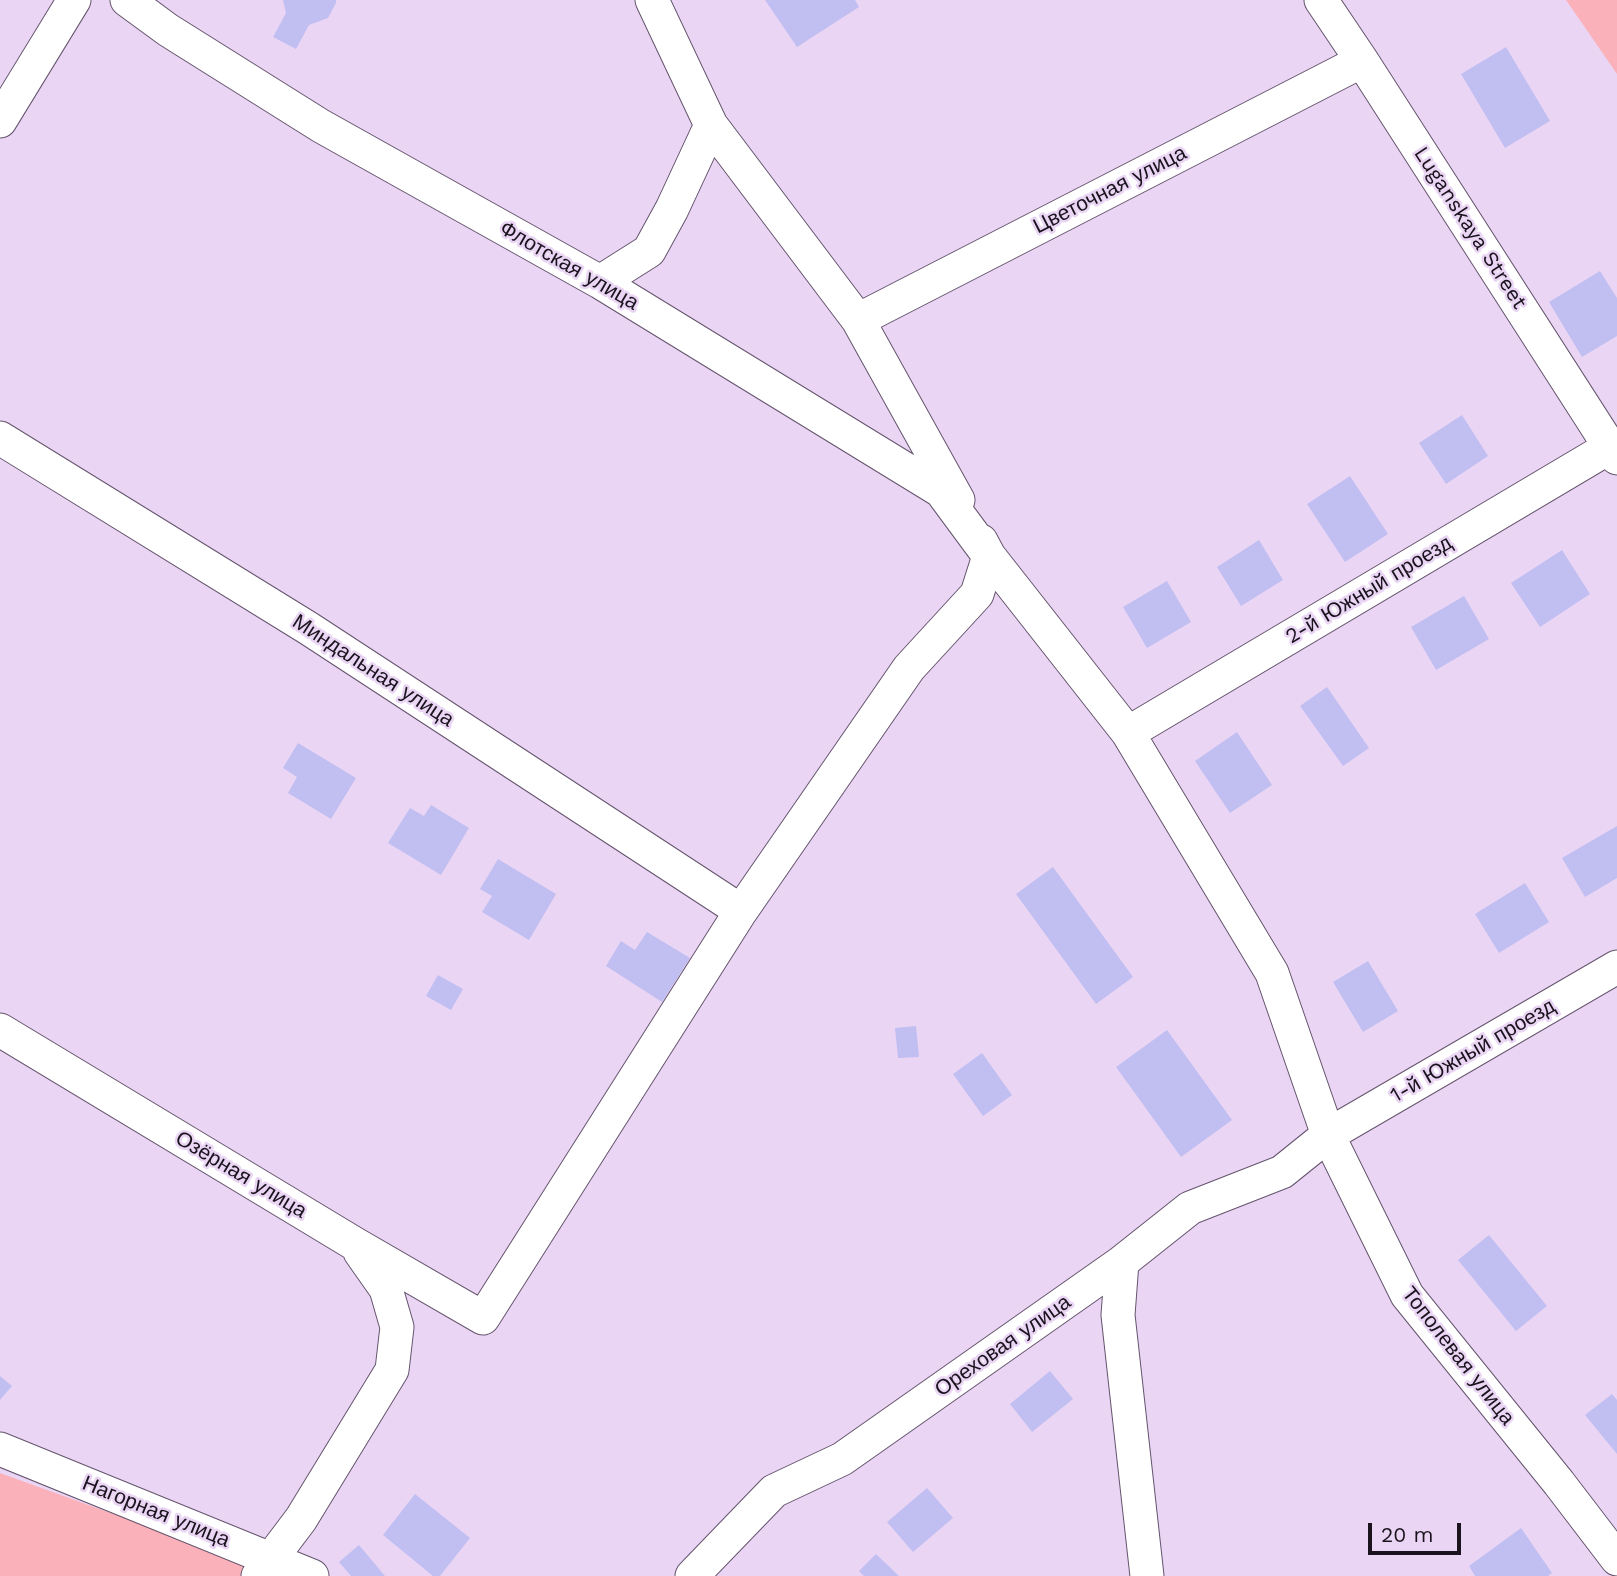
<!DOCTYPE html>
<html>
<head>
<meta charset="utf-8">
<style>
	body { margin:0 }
	#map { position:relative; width:1617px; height:1576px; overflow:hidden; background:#ead6f4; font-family:"Work Sans",sans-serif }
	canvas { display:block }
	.scale { position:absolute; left:1368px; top:1523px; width:93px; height:32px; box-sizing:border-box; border:4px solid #1a131d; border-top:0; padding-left:9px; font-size:21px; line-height:24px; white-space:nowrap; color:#1a131d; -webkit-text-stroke:5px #ead6f4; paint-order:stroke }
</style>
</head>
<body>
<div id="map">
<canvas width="1617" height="1576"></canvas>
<div class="scale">20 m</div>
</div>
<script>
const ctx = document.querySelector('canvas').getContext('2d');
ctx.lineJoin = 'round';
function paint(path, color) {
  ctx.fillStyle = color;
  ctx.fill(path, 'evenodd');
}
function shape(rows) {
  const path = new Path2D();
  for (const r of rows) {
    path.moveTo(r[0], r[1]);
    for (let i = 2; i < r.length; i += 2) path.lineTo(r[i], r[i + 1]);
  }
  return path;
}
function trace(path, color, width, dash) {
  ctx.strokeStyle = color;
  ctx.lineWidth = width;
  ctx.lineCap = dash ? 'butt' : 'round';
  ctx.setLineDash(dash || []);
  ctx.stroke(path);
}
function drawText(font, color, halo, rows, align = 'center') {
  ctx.font = font + ' "Work Sans",sans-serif';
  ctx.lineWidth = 5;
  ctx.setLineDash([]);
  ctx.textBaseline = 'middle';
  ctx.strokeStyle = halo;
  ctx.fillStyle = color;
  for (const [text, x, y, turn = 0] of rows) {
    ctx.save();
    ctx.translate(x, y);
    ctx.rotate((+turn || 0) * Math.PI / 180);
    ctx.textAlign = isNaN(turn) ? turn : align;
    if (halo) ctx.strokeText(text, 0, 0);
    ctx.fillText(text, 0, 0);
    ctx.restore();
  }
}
paint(shape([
	[1566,0,1617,0,1617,74],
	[0,1473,285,1576,0,1576]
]), '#fab1ba');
paint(shape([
	[283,0,336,0,336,3,328,18,309,25,296,49,273,37,286,13],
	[765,0,855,0,859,7,797,47],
	[1506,47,1550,121,1505,148,1461,74],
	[1600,271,1617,298,1617,336,1582,357,1549,302],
	[1462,415,1488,456,1446,484,1419,443],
	[1350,476,1388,534,1345,562,1307,504],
	[1259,540,1283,580,1241,606,1217,567],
	[1562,550,1590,594,1540,627,1511,583],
	[1167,581,1191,622,1147,648,1123,607],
	[1464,596,1489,639,1436,670,1411,627],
	[1327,687,1369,748,1343,766,1300,706],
	[1237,732,1272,785,1230,813,1195,761],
	[298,743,356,778,331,819,288,793,297,777,283,768],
	[431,805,469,828,441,875,388,843,410,808,424,816],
	[1617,826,1617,878,1585,897,1562,858],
	[498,859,556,894,529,940,482,912,492,896,480,889],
	[1053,867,1133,977,1096,1004,1016,894],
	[1525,883,1549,922,1499,953,1475,914],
	[647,932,690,958,662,1002,606,966,621,941,635,950],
	[1368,961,1398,1011,1363,1032,1333,982],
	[438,975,463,989,451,1010,426,996],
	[916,1026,919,1057,898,1058,895,1028],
	[1167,1030,1232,1120,1181,1157,1116,1067],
	[982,1053,1012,1095,983,1116,953,1074],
	[1489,1235,1547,1306,1516,1331,1458,1260],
	[1050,1371,1073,1399,1032,1432,1010,1404],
	[0,1376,12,1386,0,1400],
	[1612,1394,1617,1400,1617,1454,1585,1415],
	[927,1488,953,1518,913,1552,887,1522],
	[415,1494,470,1538,440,1576,433,1576,383,1535],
	[1521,1528,1552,1573,1548,1576,1475,1576,1469,1566],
	[359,1545,385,1576,351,1576,339,1562],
	[876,1554,899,1576,864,1576,859,1571]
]), '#c1bef1');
const minor = shape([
	[652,0,711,125,858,320,958,500],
	[1321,0,1362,61,1617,458],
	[0,121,74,0],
	[600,282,649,251,672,209,711,125],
	[858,320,1362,61],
	[0,438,308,628,741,911],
	[981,541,989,556,1128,733,1272,973,1328,1135,1407,1295,1559,1483,1617,1559],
	[1128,733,1610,447],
	[0,1030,355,1244,483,1318,741,911,909,668,977,594,989,556,941,491,600,282,321,126,168,30,127,0],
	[1122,1262,1118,1315,1147,1576],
	[0,1449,312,1576],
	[258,1576,301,1519,392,1370,397,1327,386,1289,360,1252],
	[692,1576,774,1491,842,1459,1122,1262,1190,1208,1282,1172,1328,1135,1617,967]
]);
trace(minor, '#65546d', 35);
trace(minor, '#fff', 33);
drawText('21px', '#1a131d', '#ead6f4', [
	["Цветочная улица",1110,190,-27],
	["Luganskaya Street",1470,228,57],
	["Флотская улица",569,266,30],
	["2-й Южный проезд",1369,590,-31],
	["Миндальная улица",373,671,33],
	["1-й Южный проезд",1473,1051,-30],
	["Озёрная улица",241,1175,31],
	["Ореховая улица",1003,1346,-35],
	["Тополевая улица",1458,1356,52],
	["Нагорная улица",156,1512,22]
]);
</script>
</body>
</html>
